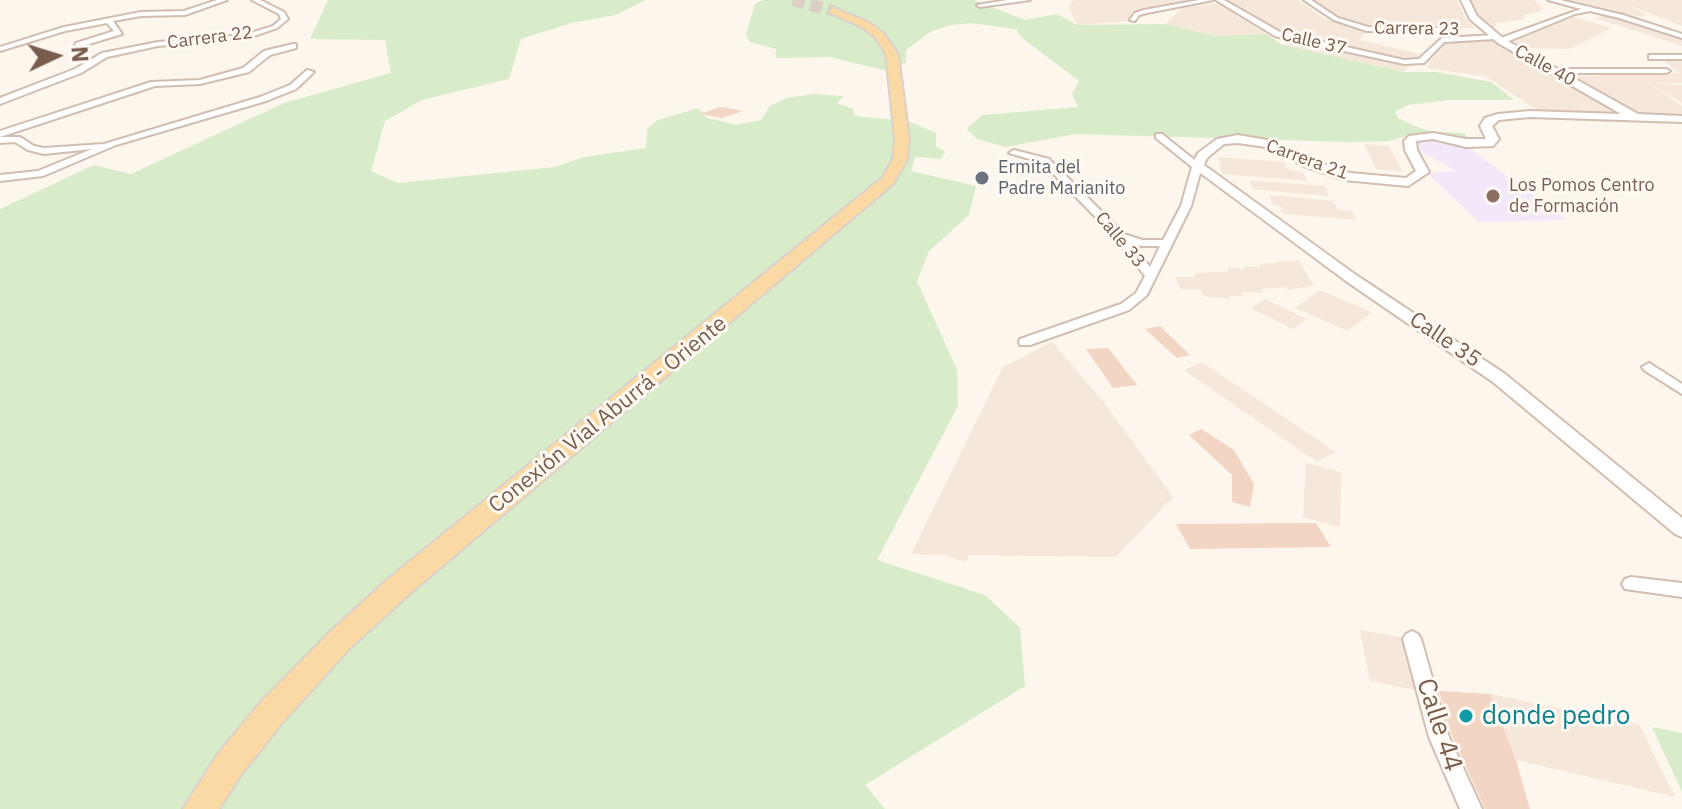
<!DOCTYPE html>
<html>
<head>
<meta charset="utf-8">
<style>
	body { margin:0 }
	#map { position:relative; width:1682px; height:809px; overflow:hidden; background:#fdf6ec; font-family:"IBM Plex Sans",sans-serif }
	canvas { display:block }
	.north { position:absolute; left:16px; top:16px; width:80px; height:80px; -webkit-text-stroke:6px #fffaf3; paint-order:stroke; rotate:86deg; font-size:22px; font-weight:700; line-height:32px; text-align:center; color:#7a5c4d }
	.north::after { content:''; display:block; margin:auto; width:28px; height:36px; background:#7a5c4d; clip-path:polygon(50% 0,100% 100%,50% 72%,0 100%) }
</style>
</head>
<body>
<div id="map">
<canvas width="1682" height="809"></canvas>
<div class="north">N</div>
</div>
<script>
const ctx = document.querySelector('canvas').getContext('2d');
ctx.lineJoin = 'round';
function paint(path, color) {
  ctx.fillStyle = color;
  ctx.fill(path, 'evenodd');
}
function shape(rows) {
  const path = new Path2D();
  for (const r of rows) {
    path.moveTo(r[0], r[1]);
    for (let i = 2; i < r.length; i += 2) path.lineTo(r[i], r[i + 1]);
  }
  return path;
}
function trace(path, color, width, dash) {
  ctx.strokeStyle = color;
  ctx.lineWidth = width;
  ctx.lineCap = dash ? 'butt' : 'round';
  ctx.setLineDash(dash || []);
  ctx.stroke(path);
}
function drawText(font, color, halo, rows, align = 'center') {
  ctx.font = font + ' "IBM Plex Sans",sans-serif';
  ctx.lineWidth = 6;
  ctx.setLineDash([]);
  ctx.textBaseline = 'middle';
  ctx.strokeStyle = halo;
  ctx.fillStyle = color;
  for (const [text, x, y, turn = 0] of rows) {
    ctx.save();
    ctx.translate(x, y);
    ctx.rotate((+turn || 0) * Math.PI / 180);
    ctx.textAlign = isNaN(turn) ? turn : align;
    if (halo) ctx.strokeText(text, 0, 0);
    ctx.fillText(text, 0, 0);
    ctx.restore();
  }
}
paint(shape([
	[1074,0,1202,0,1174,6,1132,21,1077,25,1069,7],
	[1223,0,1298,0,1325,19,1366,30,1360,40,1421,54,1404,72,1283,45,1292,38,1278,33],
	[1314,0,1457,0,1465,18,1475,28,1379,29,1346,22],
	[1471,0,1534,0,1543,9,1537,13,1523,15,1525,19,1497,23,1495,27,1490,28,1478,15],
	[1555,0,1682,0,1682,26,1623,3,1648,15,1636,16],
	[1216,3,1221,5,1266,34,1215,36,1165,24,1183,8],
	[1602,16,1626,20,1682,39,1682,46,1595,18],
	[1574,17,1612,28,1569,49,1527,48,1506,42],
	[1489,39,1621,114,1541,113,1487,77,1426,68,1444,42],
	[1661,59,1682,60,1682,83,1655,83,1682,85,1682,103,1648,83,1682,106,1682,117,1638,115,1573,76,1680,73],
	[1364,144,1389,146,1403,172,1376,169],
	[1218,157,1284,162,1286,169,1303,172,1307,181,1222,174],
	[1249,180,1325,186,1329,196,1252,189],
	[1269,195,1333,201,1338,210,1352,211,1357,220,1283,214,1281,206,1273,206],
	[1298,260,1314,285,1288,290,1286,287,1261,289,1263,293,1242,292,1243,296,1230,296,1231,299,1205,297,1200,290,1180,289,1175,277,1194,277,1194,274,1211,272,1228,272,1227,268,1245,269,1244,266,1261,267,1260,264],
	[1320,290,1372,312,1348,331,1295,308],
	[1265,299,1307,319,1293,329,1250,308],
	[1052,342,1102,400,1173,497,1116,557,969,555,966,562,944,555,911,554,1003,367],
	[1202,362,1336,452,1317,462,1184,370],
	[1306,463,1341,472,1340,527,1303,517],
	[1360,630,1412,639,1427,692,1370,681],
	[1490,694,1639,724,1675,797,1516,760]
]), '#f5e8da');
paint(shape([
	[1432,138,1464,144,1566,220,1479,222,1427,173,1456,171,1413,147,1416,139]
]), '#f3e8fa');
paint(shape([
	[328,0,646,0,616,15,571,23,521,39,509,79,422,100,385,121,371,171,398,183,555,167,584,157,646,148,647,129,658,120,698,108,707,118,737,125,761,120,770,106,787,98,814,94,844,96,837,103,853,109,855,116,908,121,936,133,936,146,945,152,941,159,915,157,911,171,976,186,969,215,929,251,917,281,957,370,958,406,877,560,985,595,1020,628,1025,686,865,785,885,809,0,809,0,209,94,165,131,174,284,103,391,73,385,40,310,39],
	[763,0,974,0,1025,20,1057,14,1077,25,1165,24,1215,36,1266,34,1283,45,1404,72,1437,72,1491,82,1514,100,1450,100,1408,105,1395,112,1398,118,1412,125,1433,132,1464,133,1467,137,1415,133,1390,141,1351,142,1075,134,1005,147,977,139,967,129,982,115,1078,107,1072,94,1079,81,1022,38,1016,29,971,23,951,25,932,31,906,50,906,63,883,70,830,57,776,58,776,49,750,42,746,34,755,4],
	[1652,727,1682,733,1682,792]
]), '#d8ecc9');
paint(shape([
	[720,107,728,108,743,111,722,118,700,114],
	[1160,326,1190,355,1177,358,1145,329],
	[1108,348,1137,385,1113,388,1086,349],
	[1201,429,1234,450,1254,484,1250,507,1232,502,1232,475,1189,435],
	[1311,523,1316,523,1331,547,1190,549,1176,524],
	[1439,691,1490,694,1516,760,1530,809,1485,809,1452,736]
]), '#f3d5c3');
trace(shape([
	[793,0,834,11]
]), '#dcd0c4', 12, [12, 6]);
const minor = shape([
	[217,0,227,0,185,15,141,16,113,21,122,34,79,47,75,45,76,43,114,31,107,23,65,31,0,51,0,47,64,27,141,12,184,11,217,0],
	[252,0,260,0,284,12,288,19,277,28,245,39,158,46,107,57,81,73,0,104,0,98,75,69,102,53,158,42,244,35,273,26,281,19,279,14,252,0],
	[1008,0,1030,0,980,7,977,5,1008,0],
	[1199,0,1213,0,1147,13,1139,15,1135,21,1130,20,1135,13,1144,10,1199,0],
	[1216,0,1224,0,1280,32,1404,60,1419,59,1442,38,1495,35,1499,37,1495,39,1444,42,1424,63,1404,64,1275,36,1216,0],
	[1304,0,1311,0,1338,18,1368,27,1455,28,1459,30,1455,32,1367,31,1334,20,1304,0],
	[1548,0,1560,0,1623,15,1682,34,1682,38,1619,18,1590,11,1575,14,1504,43,1498,43,1498,39,1581,9,1548,0],
	[293,44,296,44,296,48,270,55,249,72,200,84,155,86,0,137,0,131,151,82,200,80,243,68,264,51,293,44],
	[1652,55,1682,55,1682,59,1649,59,1649,55,1652,55],
	[1554,69,1666,69,1670,71,1666,73,1551,73,1551,69,1554,69],
	[307,70,314,72,296,89,266,101,116,145,43,176,0,181,0,175,38,171,92,149,44,154,28,150,15,142,0,143,0,137,20,137,34,146,44,148,104,144,260,97,290,85,307,70],
	[1156,134,1162,134,1202,166,1191,206,1147,295,1129,310,1030,345,1020,345,1019,342,1020,339,1121,304,1136,293,1145,276,1114,236,1043,163,1009,153,1014,150,1049,159,1124,234,1142,240,1163,240,1181,206,1192,167,1156,138,1156,134],
	[1131,244,1141,246,1160,246,1150,267,1131,244],
	[1649,363,1682,384,1682,394,1644,370,1642,367,1649,363],
	[1631,577,1682,583,1682,597,1625,589,1622,584,1625,579,1631,577],
	[1412,631,1418,634,1421,639,1449,737,1482,809,1460,809,1429,737,1403,639,1406,634,1412,631]
]);
const tertiary = shape([
	[1461,0,1469,0,1477,16,1504,39,1638,114,1682,116,1682,122,1530,117,1499,120,1492,126,1499,139,1493,146,1466,147,1433,139,1416,141,1417,150,1429,172,1408,186,1344,180,1304,166,1266,147,1238,143,1224,144,1207,158,1204,165,1356,275,1505,374,1682,518,1682,537,1675,534,1493,382,1346,281,1191,166,1198,153,1217,139,1238,135,1273,141,1312,160,1350,173,1406,178,1416,171,1405,150,1404,141,1409,136,1433,133,1466,139,1486,139,1480,126,1485,118,1498,114,1530,111,1621,114,1498,43,1470,19,1461,0]
]);
const primary = shape([
	[834,8,870,23,884,34,898,54,909,139,907,159,893,184,408,595,349,649,282,723,240,776,219,809,183,809,218,754,260,703,329,633,388,579,882,178,893,159,895,139,886,54,876,38,862,27,830,13,829,11,834,8]
]);
trace(minor, '#d1beb0', 4);
trace(tertiary, '#d1beb0', 4);
trace(primary, '#dad1cd', 4);
paint(minor, '#fff');
paint(tertiary, '#fff');
paint(primary, '#fbd9a5');
for (const [x, y, r, color] of [
	[982,178,8,"#6b7280"],
	[1493,196,8,"#8d6e63"],
	[1466,716,8,"#0f9aa8"]
]) {
  const dot = new Path2D();
  dot.arc(x, y, r, 0, 2 * Math.PI);
  ctx.fillStyle = color;
  ctx.fill(dot);
  trace(dot, '#fffaf3', 3);
}
drawText('18px', '#7a5c4d', '#fffaf3', [
	["Carrera 23",1417,29,1],
	["Carrera 22",210,38,-7],
	["Calle 37",1314,42,13],
	["Calle 40",1545,66,29],
	["Carrera 21",1307,160,20],
	["Calle 33",1120,240,50]
]);
drawText('18px', '#5b616d', '#fffaf3', [
	["Ermita del",998,168],
	["Padre Marianito",998,189]
], 'left');
drawText('18px', '#785e54', '#fffaf3', [
	["Los Pomos Centro",1509,186],
	["de Formación",1509,207]
], 'left');
drawText('22px', '#7a5c4d', '#fffaf3', [
	["Calle 35",1445,340,34],
	["Conexión Vial Aburrá - Oriente",608,415,-39]
]);
drawText('26px', '#0d838f', '#fffaf3', [
	["donde pedro",1482,716]
], 'left');
drawText('26px', '#7a5c4d', '#fffaf3', [
	["Calle 44",1439,725,72]
]);
</script>
</body>
</html>
